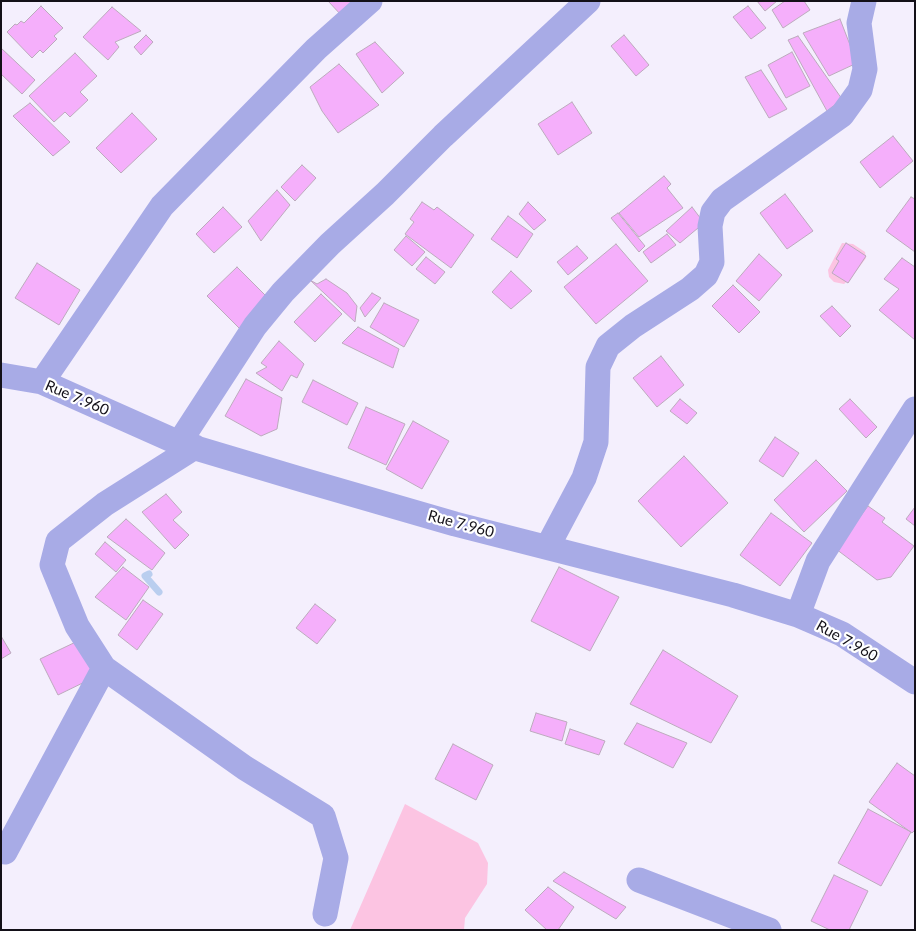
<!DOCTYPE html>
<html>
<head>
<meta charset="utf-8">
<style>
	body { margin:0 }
	#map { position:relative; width:916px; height:931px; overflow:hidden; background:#f4effd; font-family:Lato,sans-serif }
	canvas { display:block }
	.frame { position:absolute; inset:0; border:2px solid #131018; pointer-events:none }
</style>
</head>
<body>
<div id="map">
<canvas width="916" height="931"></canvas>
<div class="frame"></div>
</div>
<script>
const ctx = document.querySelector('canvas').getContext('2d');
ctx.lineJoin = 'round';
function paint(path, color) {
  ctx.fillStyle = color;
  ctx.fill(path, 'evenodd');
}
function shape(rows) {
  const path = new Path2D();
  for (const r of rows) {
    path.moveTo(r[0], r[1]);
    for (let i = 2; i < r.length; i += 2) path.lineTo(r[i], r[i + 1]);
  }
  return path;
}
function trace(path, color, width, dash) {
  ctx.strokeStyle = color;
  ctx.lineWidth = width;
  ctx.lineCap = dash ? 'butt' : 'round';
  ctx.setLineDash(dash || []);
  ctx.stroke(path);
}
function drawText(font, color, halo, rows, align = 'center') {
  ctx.font = font + ' Lato,sans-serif';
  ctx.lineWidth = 4.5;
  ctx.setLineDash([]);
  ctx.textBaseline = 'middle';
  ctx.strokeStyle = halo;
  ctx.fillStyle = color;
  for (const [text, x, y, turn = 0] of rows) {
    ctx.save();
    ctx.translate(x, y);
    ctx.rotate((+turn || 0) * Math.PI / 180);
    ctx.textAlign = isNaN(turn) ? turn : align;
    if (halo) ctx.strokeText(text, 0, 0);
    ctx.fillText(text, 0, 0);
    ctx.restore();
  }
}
paint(shape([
	[842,243,853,244,865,252,866,258,852,277,844,284,834,282,829,277,828,270],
	[405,804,478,843,488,863,487,884,465,918,464,930,350,930]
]), '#fcc4e2');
trace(shape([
	[149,574,145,576,159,592]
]), '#baceef', 7);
const building = shape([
	[328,1,359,1,342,16,328,1],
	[757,1,777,1,765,11,757,1],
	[785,1,804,1,810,10,783,28,772,10,785,1],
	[41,6,63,28,54,36,57,39,43,53,40,50,32,58,7,32,15,24,17,25,21,21,24,23,41,6],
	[748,6,766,28,751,39,733,17,748,6],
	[112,7,141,31,115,42,119,47,108,60,83,37,112,7],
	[840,19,857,63,829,76,803,33,840,19],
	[146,35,153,42,141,55,134,47,146,35],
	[624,35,649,65,636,76,611,46,624,35],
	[798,36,842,99,827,111,788,40,798,36],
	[375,42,404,73,382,93,356,54,375,42],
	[1,48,35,80,22,94,1,74,1,48],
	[792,52,810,86,786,98,768,65,792,52],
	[75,53,97,76,80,92,88,100,70,117,65,112,54,122,29,96,75,53],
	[339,64,379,105,338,133,322,111,310,87,339,64],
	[761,70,787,109,769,118,745,77,761,70],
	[572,102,592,133,558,155,538,124,572,102],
	[30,103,70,142,53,156,13,116,30,103],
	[132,113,157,139,121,173,96,148,132,113],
	[893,136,913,161,880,188,860,162,893,136],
	[302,165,316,178,295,201,281,187,302,165],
	[664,176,671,184,667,188,683,208,639,237,619,213,664,176],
	[277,190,290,205,261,241,248,221,277,190],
	[785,194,813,231,787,249,760,213,785,194],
	[911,197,915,199,915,252,886,231,911,197],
	[422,202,434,210,437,207,474,235,451,268,405,234,414,222,410,219,422,202],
	[528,202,546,220,534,230,519,214,528,202],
	[223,207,242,227,214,253,196,234,223,207],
	[692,207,704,223,680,243,666,231,692,207],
	[618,213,645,246,639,252,611,218,618,213],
	[508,216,533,234,517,258,491,239,508,216],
	[667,234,676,245,651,263,643,252,667,234],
	[406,236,425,252,412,266,394,250,406,236],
	[846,243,866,256,848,283,832,273,839,261,836,259,846,243],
	[616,244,648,281,596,324,564,287,616,244],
	[577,246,588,258,568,275,557,262,577,246],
	[759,254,782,275,759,301,736,281,759,254],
	[426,257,445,272,435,284,416,269,426,257],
	[902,258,915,267,915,340,879,310,899,289,884,279,902,258],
	[37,263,80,290,59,325,15,298,37,263],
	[237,267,271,301,241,330,207,296,237,267],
	[511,271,532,291,511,309,492,292,511,271],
	[326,279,347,293,357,306,355,322,310,280,317,284,326,279],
	[733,285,760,312,739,333,712,306,733,285],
	[372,293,381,298,365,317,360,308,372,293],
	[321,294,342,314,315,342,294,322,321,294],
	[384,303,419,320,404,347,370,327,384,303],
	[832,306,851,326,840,337,820,316,832,306],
	[358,327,399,349,393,368,342,343,358,327],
	[279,341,304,364,297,378,291,375,282,391,256,373,267,367,261,363,279,341],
	[661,356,684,385,657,407,633,378,661,356],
	[246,379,282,398,277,429,261,436,225,416,246,379],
	[313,380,358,403,347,425,302,402,313,380],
	[680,399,697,413,687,424,670,411,680,399],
	[850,399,877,427,866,438,839,409,850,399],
	[366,407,405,424,386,465,348,448,366,407],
	[413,421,449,441,422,489,386,469,413,421],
	[775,437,799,453,783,477,759,461,775,437],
	[684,456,728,503,681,547,638,501,684,456],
	[816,460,847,491,804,532,774,500,816,460],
	[166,494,182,512,173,520,189,535,175,549,142,512,166,494],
	[868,506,885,518,882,522,914,546,891,577,877,580,836,549,868,506],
	[915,507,915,526,906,519,915,507],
	[771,513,812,543,780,586,740,555,771,513],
	[126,519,165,553,152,570,107,537,126,519],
	[105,542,126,560,116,572,95,554,105,542],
	[123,567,149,587,126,620,95,597,123,567],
	[559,567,619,597,590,651,531,621,559,567],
	[143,600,163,614,137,650,118,635,143,600],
	[315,604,336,620,317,644,296,628,315,604],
	[1,636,11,653,1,659,1,636],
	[80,640,97,676,58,695,40,659,80,640],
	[663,650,738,696,711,743,630,704,663,650],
	[536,713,567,722,562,741,530,731,536,713],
	[637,723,687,743,673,768,624,744,637,723],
	[570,729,605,741,599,755,565,744,570,729],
	[453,744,493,765,476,800,435,779,453,744],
	[897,763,915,776,915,830,912,833,869,802,897,763],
	[868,809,911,832,881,886,838,863,868,809],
	[564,872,626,907,616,919,553,881,564,872],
	[834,875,868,891,849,930,830,930,811,921,834,875],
	[548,887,574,907,558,930,547,930,525,910,548,887]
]);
paint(building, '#f5affb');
trace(building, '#bcaabd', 1);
trace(shape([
	[1,375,42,382,179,443,303,480,455,524,733,595,798,615,842,634,915,682],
	[42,382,162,206,316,49,370,1],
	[179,443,255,326,283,292,330,244,385,194,443,136,588,1],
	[195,447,105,504,58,541,52,565,77,626,104,668,245,768,323,816,336,858,325,914],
	[548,546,584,478,596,442,598,367,608,346,633,326,690,289,706,275,712,262,710,226,713,212,722,200,842,115,860,90,865,69,859,23,864,1],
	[798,615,818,561,915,409],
	[5,852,104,668],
	[639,880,769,930]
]), '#a8abe6', 25);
drawText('15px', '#131018', '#fff', [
	["Rue 7.960",77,398,23],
	["Rue 7.960",461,524,15],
	["Rue 7.960",847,641,29]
]);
</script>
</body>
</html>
